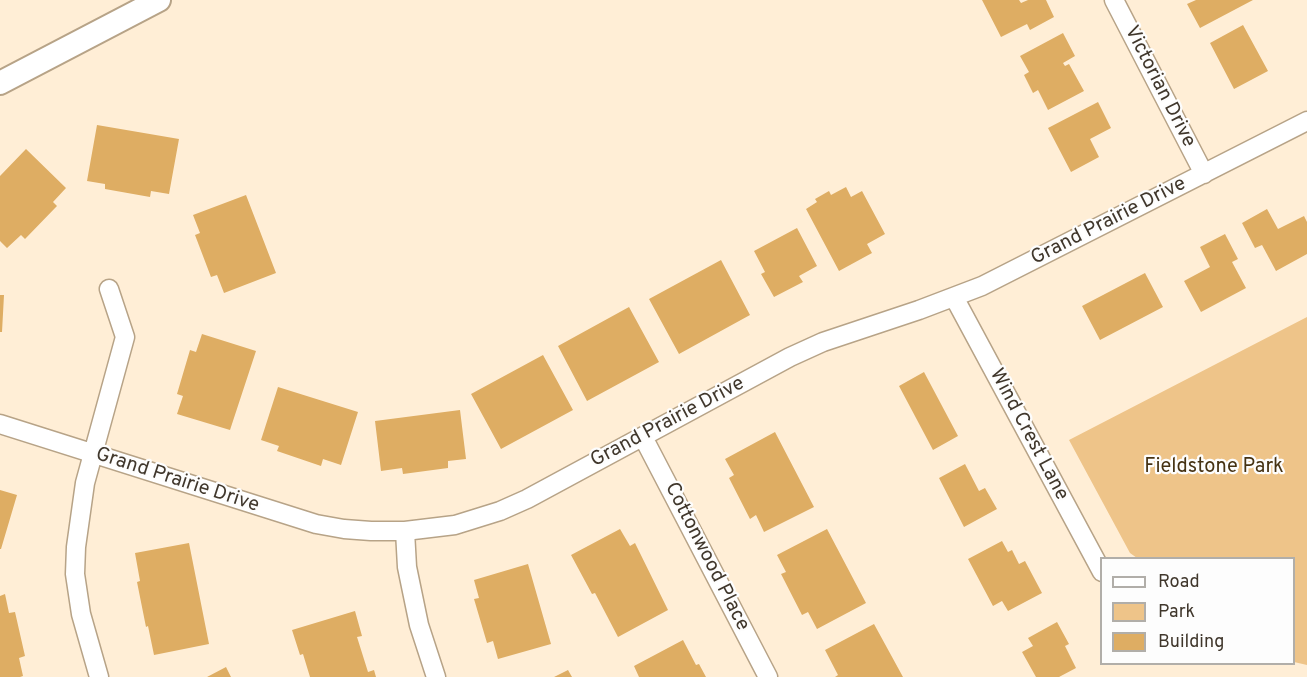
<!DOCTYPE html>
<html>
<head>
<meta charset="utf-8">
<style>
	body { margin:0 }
	#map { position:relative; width:1307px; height:677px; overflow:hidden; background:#ffeed6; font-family:Overpass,sans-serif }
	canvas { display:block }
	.legend { position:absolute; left:1100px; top:557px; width:195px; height:108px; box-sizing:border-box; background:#fdfdfd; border:2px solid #b1aea9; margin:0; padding:8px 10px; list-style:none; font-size:18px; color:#40372c }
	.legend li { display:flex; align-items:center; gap:12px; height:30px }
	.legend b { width:30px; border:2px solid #b1aea9 }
</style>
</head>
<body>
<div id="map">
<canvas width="1307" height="677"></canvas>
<ul class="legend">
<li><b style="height:8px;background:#fff"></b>Road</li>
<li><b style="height:16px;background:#eec489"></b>Park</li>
<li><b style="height:16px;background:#dead63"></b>Building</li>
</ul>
</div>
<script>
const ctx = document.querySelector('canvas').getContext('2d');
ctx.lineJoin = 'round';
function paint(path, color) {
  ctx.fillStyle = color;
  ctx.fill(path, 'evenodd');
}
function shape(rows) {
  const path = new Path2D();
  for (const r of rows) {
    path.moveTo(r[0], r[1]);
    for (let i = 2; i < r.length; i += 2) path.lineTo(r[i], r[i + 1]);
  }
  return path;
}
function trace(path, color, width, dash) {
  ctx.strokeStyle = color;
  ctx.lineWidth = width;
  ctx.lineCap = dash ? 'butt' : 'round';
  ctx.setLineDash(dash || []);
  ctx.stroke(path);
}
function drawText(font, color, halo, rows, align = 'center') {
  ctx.font = font + ' Overpass,sans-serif';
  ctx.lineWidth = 4.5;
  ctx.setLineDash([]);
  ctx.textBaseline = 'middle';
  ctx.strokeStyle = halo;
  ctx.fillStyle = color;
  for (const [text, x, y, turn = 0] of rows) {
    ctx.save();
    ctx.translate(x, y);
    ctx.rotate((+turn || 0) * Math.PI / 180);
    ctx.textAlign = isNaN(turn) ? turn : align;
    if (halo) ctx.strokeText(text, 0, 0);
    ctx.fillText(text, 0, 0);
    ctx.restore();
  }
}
paint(shape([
	[1307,317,1307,665,1294,662,1294,558,1137,558,1130,553,1069,440]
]), '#eec489');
paint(shape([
	[982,0,1019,0,1021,3,1028,0,1046,0,1054,17,1030,30,1027,24,1001,37],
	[1196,0,1253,0,1200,28,1187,4],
	[1243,25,1268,71,1234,89,1210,43],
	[1063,33,1075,56,1063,63,1065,66,1069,64,1084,91,1048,110,1038,90,1033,93,1024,75,1029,72,1020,56],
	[1098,102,1111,128,1090,139,1099,157,1071,172,1048,128],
	[97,125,179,139,169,194,151,191,150,197,105,189,105,184,87,181],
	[26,149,66,188,53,202,57,206,25,239,21,235,7,248,0,241,0,176],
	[846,187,851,197,862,191,885,234,867,244,872,253,839,271,806,209,817,202,815,199,829,191,831,195],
	[246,195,276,273,224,293,217,275,211,277,195,235,200,233,193,215],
	[1267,209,1278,229,1304,216,1307,222,1307,254,1276,271,1262,245,1255,248,1242,223],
	[797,228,817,266,799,276,803,282,774,297,761,274,765,272,754,251],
	[1225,234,1238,259,1232,262,1246,288,1201,312,1184,281,1210,267,1200,247],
	[721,260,750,315,679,354,649,299],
	[1145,273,1163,307,1100,340,1082,306],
	[0,295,4,295,2,332,0,332],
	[629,307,659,362,587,401,558,346],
	[202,334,256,351,230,430,177,414,183,396,177,394,190,350,196,352],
	[543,355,573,410,501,449,471,394],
	[924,372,958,436,933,450,899,386],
	[278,387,358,412,341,465,323,459,321,466,277,451,279,446,261,440],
	[460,410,466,459,448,461,448,468,403,474,402,468,381,471,375,421],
	[775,432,814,507,764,532,756,515,750,519,729,478,734,475,725,459],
	[965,464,979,491,985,488,997,509,964,527,939,478],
	[0,490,17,495,1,549,0,549],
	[620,529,630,546,635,543,668,610,618,637,595,593,592,594,571,555],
	[827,529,866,603,817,629,808,612,802,615,781,574,786,572,777,555],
	[1002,541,1008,552,1012,550,1019,564,1025,561,1042,593,1008,611,1002,601,993,606,968,559],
	[189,543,209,644,154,655,148,626,146,627,137,582,140,581,135,553],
	[528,564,551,644,498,659,493,641,487,643,474,599,479,598,474,580],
	[5,594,9,613,15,612,25,656,19,658,23,676,20,677,0,677,0,596],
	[355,611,362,636,357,637,368,672,374,670,376,677,310,677,303,654,300,655,292,630],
	[1057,622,1069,644,1065,646,1076,668,1059,677,1036,677,1022,652,1033,646,1028,638],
	[874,624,903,677,835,677,838,675,825,650],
	[683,640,696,665,699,664,706,677,639,677,634,666],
	[226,667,231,677,207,677],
	[568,670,572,677,554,677]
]), '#dead63');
const minor = shape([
	[1114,0,1204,174],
	[954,297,1102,572],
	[0,424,316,524,344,529,371,531,405,531,455,525,500,511,527,499,790,357,823,342,919,310,982,286,1307,121],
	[643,437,768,677],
	[405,531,407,567,419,625,436,677],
	[99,677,81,614,75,574,76,547,85,483,125,337,109,289]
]);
const tertiary = shape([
	[0,83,159,0]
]);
trace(minor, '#b7a387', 21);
trace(tertiary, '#b7a387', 26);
trace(minor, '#fff', 18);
trace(tertiary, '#fff', 22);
drawText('20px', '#40372c', '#fdfdfd', [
	["Victorian Drive",1159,87,63],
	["Grand Prairie Drive",1109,222,-27],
	["Grand Prairie Drive",668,423,-28],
	["Wind Crest Lane",1028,435,62],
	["Grand Prairie Drive",177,481,18],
	["Cottonwood Place",706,557,63]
]);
drawText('20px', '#463212', '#fdfdfd', [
	["Fieldstone Park",1214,468]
]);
</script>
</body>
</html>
